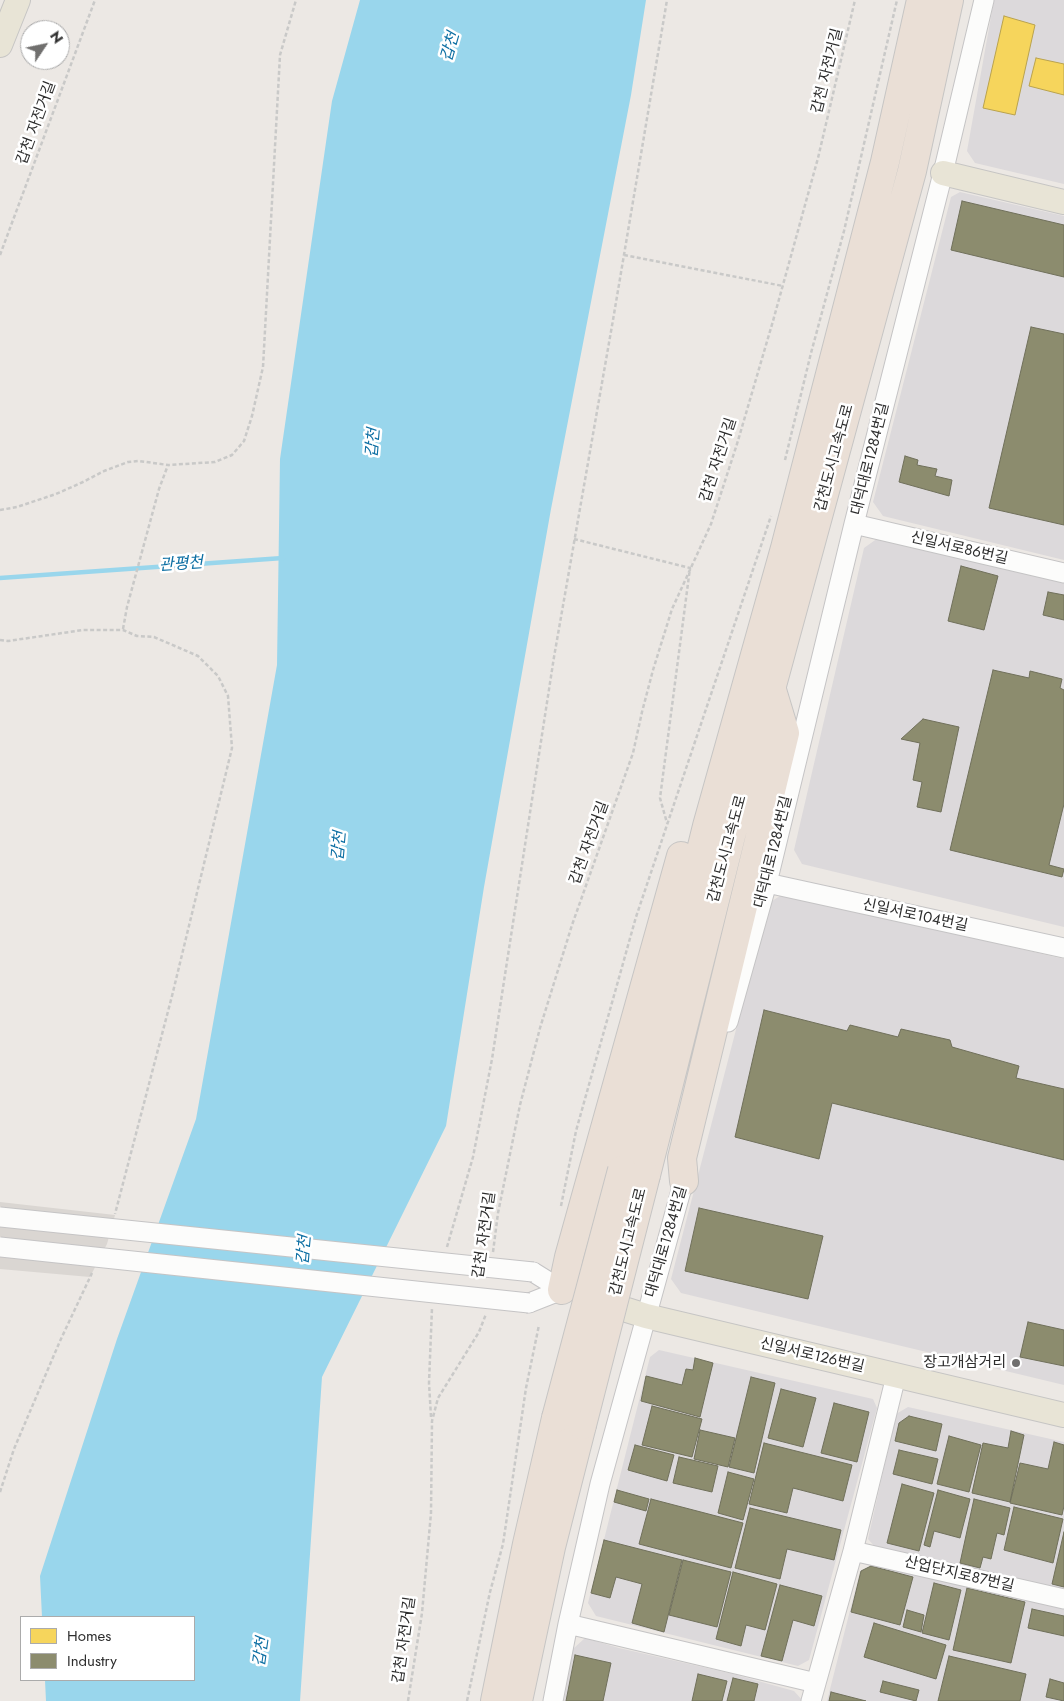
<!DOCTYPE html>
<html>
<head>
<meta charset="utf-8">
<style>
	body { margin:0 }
	#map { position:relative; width:1064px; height:1701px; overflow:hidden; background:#ece8e4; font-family:Jost,sans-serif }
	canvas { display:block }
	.legend { position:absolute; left:20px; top:1616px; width:175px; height:65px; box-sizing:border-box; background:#fff; border:1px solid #ababab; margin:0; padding:6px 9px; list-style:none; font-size:15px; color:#2e2e2e }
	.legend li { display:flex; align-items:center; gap:10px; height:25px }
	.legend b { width:25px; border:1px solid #ababab }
	.north { position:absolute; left:20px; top:20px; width:50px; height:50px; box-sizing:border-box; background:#fff; border:1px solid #ababab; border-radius:50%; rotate:56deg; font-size:14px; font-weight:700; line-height:20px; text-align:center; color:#2e2e2e }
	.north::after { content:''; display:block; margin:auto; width:18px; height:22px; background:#706f6e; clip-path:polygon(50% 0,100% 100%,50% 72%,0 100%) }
</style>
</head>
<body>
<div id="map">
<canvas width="1064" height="1701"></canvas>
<ul class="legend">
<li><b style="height:14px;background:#f6d55c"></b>Homes</li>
<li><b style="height:14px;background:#8c8c6e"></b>Industry</li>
</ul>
<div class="north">N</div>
</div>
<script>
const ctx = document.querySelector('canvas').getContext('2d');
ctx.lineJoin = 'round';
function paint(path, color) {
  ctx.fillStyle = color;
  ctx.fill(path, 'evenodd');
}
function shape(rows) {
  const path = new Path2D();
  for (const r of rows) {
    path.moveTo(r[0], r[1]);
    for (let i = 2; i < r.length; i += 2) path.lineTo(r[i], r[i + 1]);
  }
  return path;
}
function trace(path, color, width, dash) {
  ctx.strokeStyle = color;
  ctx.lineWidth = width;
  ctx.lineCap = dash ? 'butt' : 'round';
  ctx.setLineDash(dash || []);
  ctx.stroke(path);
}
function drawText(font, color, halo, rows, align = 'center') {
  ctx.font = font + ' Jost,"Noto Sans KR",sans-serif';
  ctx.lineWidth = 5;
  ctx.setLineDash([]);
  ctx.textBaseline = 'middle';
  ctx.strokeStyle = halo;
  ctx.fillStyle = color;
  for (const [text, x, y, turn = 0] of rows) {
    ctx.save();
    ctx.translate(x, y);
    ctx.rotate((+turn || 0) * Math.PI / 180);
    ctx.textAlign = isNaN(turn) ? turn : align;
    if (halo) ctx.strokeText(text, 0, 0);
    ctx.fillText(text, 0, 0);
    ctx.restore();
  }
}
paint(shape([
	[994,0,1064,0,1064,184,975,163,967,151],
	[960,192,1064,216,1064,560,883,516,873,502,951,197],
	[878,538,1064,582,1064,927,802,864,794,850,864,548],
	[783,894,1064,959,1064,1385,681,1293,671,1279,769,903],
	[659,1350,873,1399,877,1408,809,1660,798,1666,596,1616,588,1603,650,1357],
	[908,1407,1064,1442,1064,1589,875,1547,868,1539,896,1414],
	[872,1565,1064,1609,1064,1701,827,1701,860,1571],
	[585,1638,619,1648,733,1674,794,1691,803,1701,564,1701,573,1649]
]), '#dcd9db');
paint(shape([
	[0,1202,115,1215,107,1244,90,1277,0,1269]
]), '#dad6d2');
paint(shape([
	[360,0,646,0,631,95,551,509,484,887,446,1126,322,1377,300,1701,46,1701,45,1680,194,1680,194,1617,42,1617,40,1576,117,1339,196,1119,277,665,280,459,332,101]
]), '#99d6ec');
const homes = shape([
	[1004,16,1035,25,1015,115,983,108,1004,16],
	[1036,58,1064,64,1064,95,1029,86,1036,58]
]);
paint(homes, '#f6d55c');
trace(homes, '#baa34e', 1);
const industry = shape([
	[962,201,1064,225,1064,277,951,250,962,201],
	[1031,327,1064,334,1064,525,989,508,1031,327],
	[905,456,918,460,917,465,937,469,935,476,952,480,949,496,899,482,905,456],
	[961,566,998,576,984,630,948,621,961,566],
	[1048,592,1064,595,1064,620,1043,615,1048,592],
	[993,670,1029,678,1030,671,1062,679,1060,688,1064,690,1064,804,1049,865,1064,869,1062,877,950,850,993,670],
	[923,719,959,727,941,812,917,807,922,782,913,780,920,743,901,739,923,719],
	[764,1010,847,1031,850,1025,898,1037,901,1029,950,1040,952,1047,1019,1066,1016,1078,1064,1089,1064,1160,832,1103,819,1159,735,1137,764,1010],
	[699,1208,823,1236,808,1299,685,1271,699,1208],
	[1028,1322,1064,1330,1064,1366,1020,1357,1028,1322],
	[695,1358,713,1363,700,1417,641,1401,646,1376,682,1385,686,1369,693,1370,695,1358],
	[751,1377,775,1383,754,1473,729,1467,751,1377],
	[781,1389,816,1398,803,1447,768,1438,781,1389],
	[834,1403,869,1412,857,1462,821,1453,834,1403],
	[652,1406,702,1419,692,1457,642,1445,652,1406],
	[909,1416,942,1424,936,1451,895,1441,899,1423,909,1416],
	[700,1430,735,1438,728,1467,694,1459,700,1430],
	[1011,1431,1024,1435,1010,1502,972,1493,983,1443,1008,1448,1011,1431],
	[949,1436,981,1445,969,1492,937,1484,949,1436],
	[1054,1442,1064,1445,1064,1506,1062,1515,1010,1503,1020,1463,1048,1469,1054,1442],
	[764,1443,852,1465,843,1501,793,1488,787,1513,749,1504,764,1443],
	[635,1445,674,1455,667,1481,628,1470,635,1445],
	[899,1450,938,1459,932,1484,893,1474,899,1450],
	[679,1457,718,1466,712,1492,673,1483,679,1457],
	[728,1472,754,1479,743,1520,718,1513,728,1472],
	[902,1484,934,1493,919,1551,887,1543,902,1484],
	[617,1490,649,1499,646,1511,614,1502,617,1490],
	[938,1490,970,1499,960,1538,934,1531,930,1547,924,1545,938,1490],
	[651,1499,743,1523,731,1568,639,1544,651,1499],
	[974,1499,1010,1508,1004,1535,997,1533,991,1559,983,1557,980,1568,960,1563,974,1499],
	[1014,1507,1063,1519,1053,1563,1004,1550,1014,1507],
	[750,1508,841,1530,834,1560,787,1549,780,1579,735,1568,750,1508],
	[1064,1532,1064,1587,1052,1584,1064,1532],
	[604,1540,682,1560,664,1632,632,1623,642,1584,616,1577,610,1598,591,1593,604,1540],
	[683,1560,731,1572,717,1627,669,1615,683,1560],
	[871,1566,913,1577,900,1625,851,1612,861,1571,871,1566],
	[733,1572,777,1584,765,1630,746,1625,741,1646,716,1639,733,1572],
	[934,1583,961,1590,949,1640,922,1633,934,1583],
	[780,1585,822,1596,814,1626,793,1620,782,1661,761,1656,780,1585],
	[967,1588,1025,1602,1011,1663,953,1650,967,1588],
	[1032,1609,1064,1616,1064,1636,1028,1628,1032,1609],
	[907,1610,924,1615,921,1632,903,1627,907,1610],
	[874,1623,946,1645,936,1679,864,1657,874,1623],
	[575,1655,611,1663,603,1701,566,1701,575,1655],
	[949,1656,1026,1674,1020,1701,938,1701,949,1656],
	[698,1674,727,1681,722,1701,692,1701,698,1674],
	[733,1678,758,1684,754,1701,727,1701,733,1678],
	[1050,1679,1064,1683,1064,1701,1046,1697,1050,1679],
	[883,1681,919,1690,916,1701,880,1692,883,1681],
	[831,1692,866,1701,829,1701,831,1692]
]);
paint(industry, '#8c8c6e');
trace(industry, '#70705b', 1);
trace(shape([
	[0,578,283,558]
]), '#99d6ec', 4.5);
const minor = shape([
	[854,524,1064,573],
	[767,883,1064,948],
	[728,1022,767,883,854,524,943,173,984,0],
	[533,1272,562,1290],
	[529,1303,562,1290],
	[853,1551,1064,1599],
	[568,1624,816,1683],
	[553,1701,568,1624,600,1484,687,1169],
	[811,1701,853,1551,896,1376]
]);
const major = shape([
	[0,45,18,0],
	[943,173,1064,202],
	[595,1300,646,1316,1064,1415]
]);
const highway = shape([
	[622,1170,707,826,785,548,885,162,921,0],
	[646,1175,731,836,912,171,949,0],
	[684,1181,682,1158,785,733,772,690],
	[562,1290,569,1257,681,856],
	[495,1701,527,1544,556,1418],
	[518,1701,551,1547,582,1425]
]);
trace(minor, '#c5c4c5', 21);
trace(major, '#c6c5c4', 26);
trace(highway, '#c6c5c4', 30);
trace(shape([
	[0,255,95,0],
	[624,255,783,286],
	[785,460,811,353,844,231,897,0],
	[0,510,17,507,56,494,83,482,104,471,128,462,139,461,168,465,215,462,232,455,244,441,252,416,263,367,280,55,296,0],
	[574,539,690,568,660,798,667,823],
	[123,629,127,607,159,489,168,465],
	[0,640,8,641,83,630,123,630,137,636,154,637,198,656,218,676,228,696,232,748,172,996,115,1214],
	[561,1206,576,1131,636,917,771,516],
	[447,1247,473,1157,492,1059,554,657,613,320,667,0],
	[493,1252,498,1213,520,1105,540,1028,572,925,633,753,642,712,653,670,672,609,711,524,737,444,773,321,818,158,855,0],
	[431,1417,429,1383,432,1308],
	[0,1492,14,1449,60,1341,92,1273],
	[408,1701,422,1613,431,1513,432,1421,438,1398,479,1332,486,1314],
	[467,1701,490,1592,503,1544,526,1388,539,1325]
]), '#c9c9c8', 2.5, [4, 2.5]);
trace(minor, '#fcfcfb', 19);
trace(major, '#e8e4d6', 24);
trace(highway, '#eadfd6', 28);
const minorBridge = shape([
	[0,1217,533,1272],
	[0,1247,529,1303]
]);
const highwayBridge = shape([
	[556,1418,622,1170],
	[582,1425,646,1175]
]);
trace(minorBridge, '#c5c4c5', 21, []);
trace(highwayBridge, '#c6c5c4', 30, []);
trace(minorBridge, '#fcfcfb', 19);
trace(highwayBridge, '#eadfd6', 28);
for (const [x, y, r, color] of [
	[1016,1363,5,"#706f6e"]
]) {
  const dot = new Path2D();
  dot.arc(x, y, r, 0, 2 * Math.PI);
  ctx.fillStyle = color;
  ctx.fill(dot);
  trace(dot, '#fff', 2);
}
drawText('15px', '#2e2e2e', '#fff', [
	["갑천 자전거길",828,71,-76],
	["갑천 자전거길",37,123,-70],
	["갑천도시고속도로",835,458,-75],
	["대덕대로1284번길",871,459,-76],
	["갑천 자전거길",719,460,-72],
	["신일서로86번길",959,549,13],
	["갑천 자전거길",590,843,-70],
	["갑천도시고속도로",728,849,-75],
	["대덕대로1284번길",774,852,-76],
	["신일서로104번길",915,916,12],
	["갑천 자전거길",485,1235,-82],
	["갑천도시고속도로",629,1242,-76],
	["대덕대로1284번길",667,1242,-74],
	["신일서로126번길",812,1356,13],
	["산업단지로87번길",959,1575,13],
	["갑천 자전거길",405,1640,-82]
]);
drawText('15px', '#2e2e2e', '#fff', [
	["장고개삼거리",1006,1363]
], 'right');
drawText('italic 16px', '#0d6fa3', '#fff', [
	["갑천",451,47,-74],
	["갑천",374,443,-85],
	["관평천",181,565,-4],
	["갑천",340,846,-85],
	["갑천",305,1250,-85],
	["갑천",262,1652,-82]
]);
</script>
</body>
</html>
